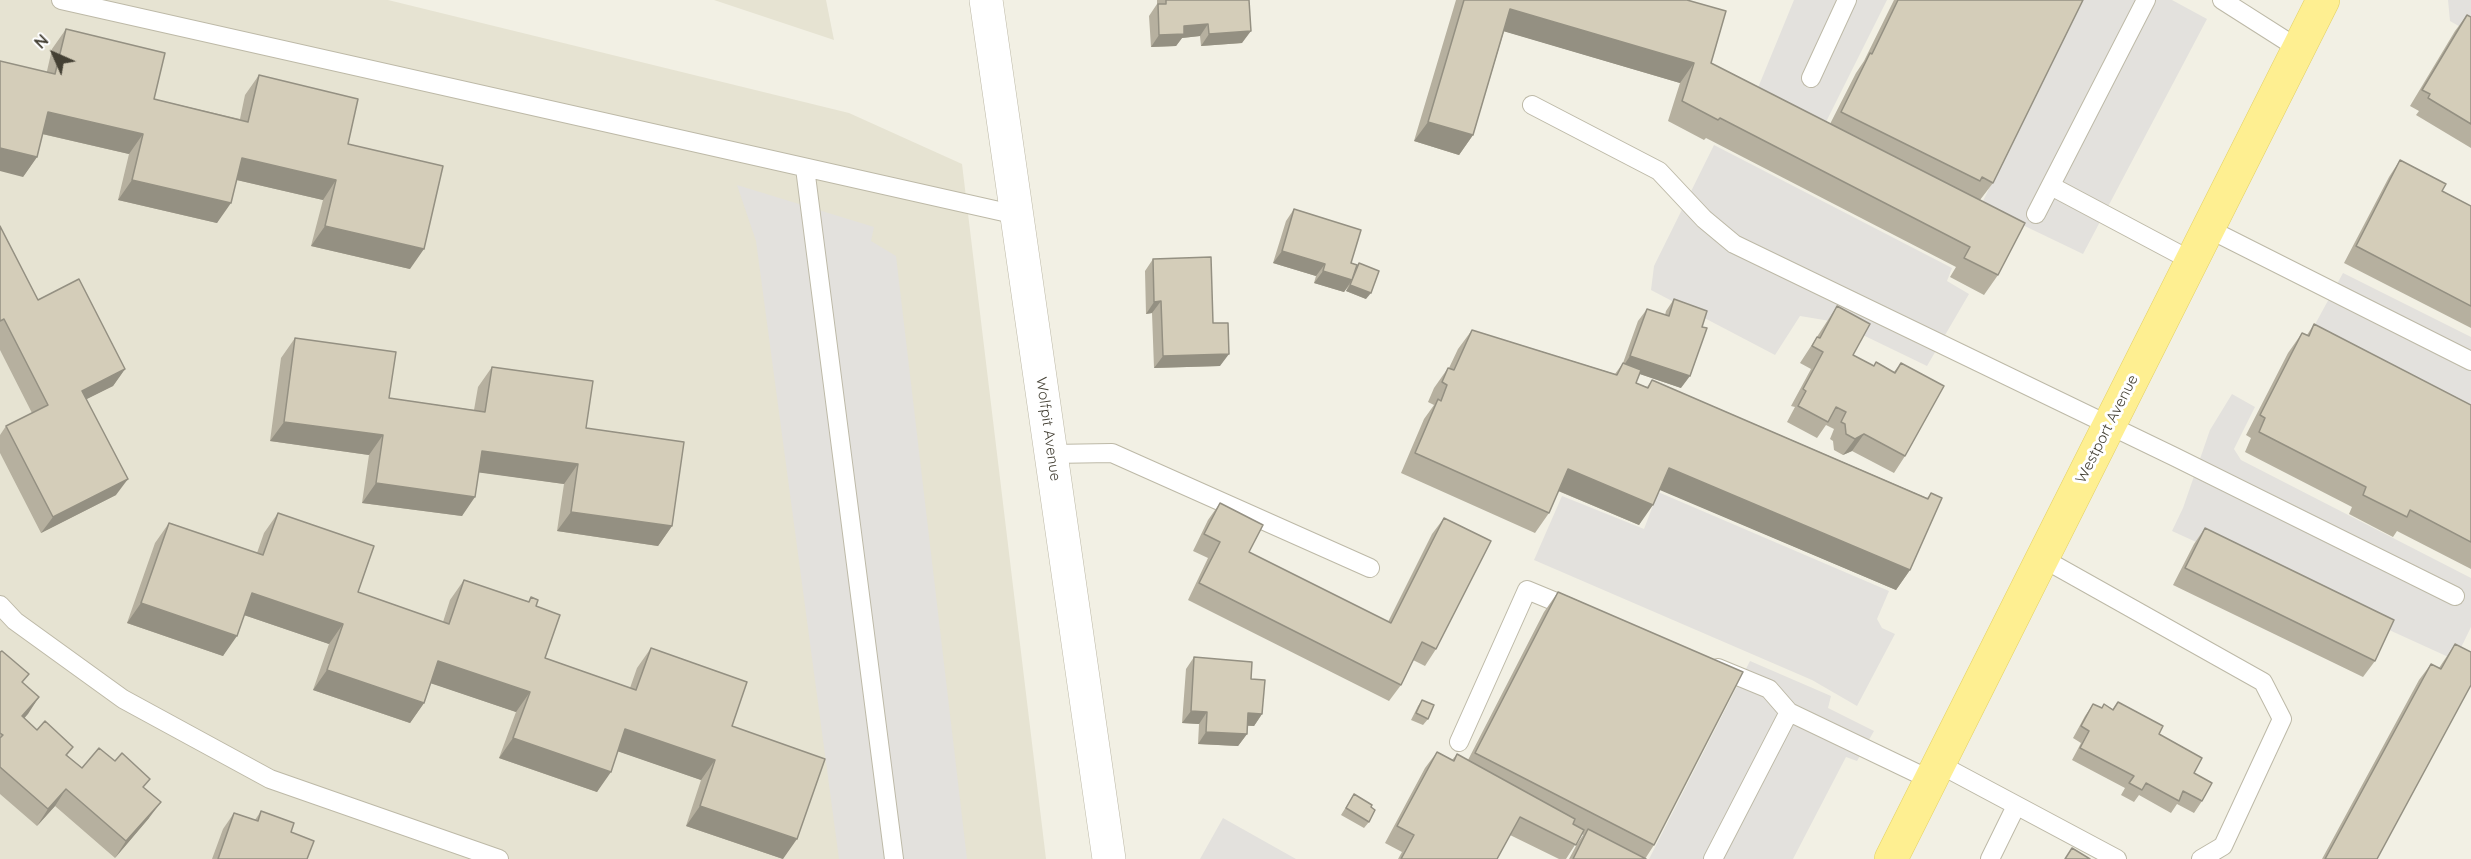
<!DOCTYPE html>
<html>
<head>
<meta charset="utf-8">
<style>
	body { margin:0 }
	#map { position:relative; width:2471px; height:859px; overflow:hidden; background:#f2f0e4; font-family:Quicksand,sans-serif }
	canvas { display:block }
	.north { position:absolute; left:24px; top:24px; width:60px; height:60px; -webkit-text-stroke:4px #fff; paint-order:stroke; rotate:315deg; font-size:16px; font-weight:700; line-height:24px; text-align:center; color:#444034 }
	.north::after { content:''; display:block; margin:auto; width:21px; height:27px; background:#444034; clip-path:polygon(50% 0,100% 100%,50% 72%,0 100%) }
</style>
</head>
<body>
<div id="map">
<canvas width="2471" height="859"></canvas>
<div class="north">N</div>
</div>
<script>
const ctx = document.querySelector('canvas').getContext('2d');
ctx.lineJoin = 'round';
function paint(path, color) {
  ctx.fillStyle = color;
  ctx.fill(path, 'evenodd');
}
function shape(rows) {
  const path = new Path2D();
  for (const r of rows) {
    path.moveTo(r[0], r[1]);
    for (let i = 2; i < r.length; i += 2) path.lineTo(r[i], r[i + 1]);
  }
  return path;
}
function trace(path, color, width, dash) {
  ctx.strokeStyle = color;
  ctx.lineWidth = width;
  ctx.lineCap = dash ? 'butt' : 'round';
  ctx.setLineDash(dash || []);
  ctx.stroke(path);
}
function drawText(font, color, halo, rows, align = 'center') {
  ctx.font = font + ' Quicksand,sans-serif';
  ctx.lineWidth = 6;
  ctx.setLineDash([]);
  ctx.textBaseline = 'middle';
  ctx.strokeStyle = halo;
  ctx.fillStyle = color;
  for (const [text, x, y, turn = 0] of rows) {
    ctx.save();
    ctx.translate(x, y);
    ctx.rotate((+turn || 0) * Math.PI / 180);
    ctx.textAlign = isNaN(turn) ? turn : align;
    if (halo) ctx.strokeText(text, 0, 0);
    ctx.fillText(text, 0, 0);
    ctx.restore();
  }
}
paint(shape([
	[0,0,388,0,849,113,962,164,1046,859,0,859],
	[714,0,826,0,834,40]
]), '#e6e3d2');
paint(shape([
	[1794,0,1887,0,1822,130,1755,95],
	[2082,0,2172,0,2207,19,2083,254,1981,205],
	[2448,0,2471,0,2471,33,2450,21],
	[1714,145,1952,268,1947,281,1969,294,1927,366,1836,322,1800,316,1775,355,1651,290,1654,266],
	[737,185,874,227,871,241,896,256,967,859,839,859,756,241],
	[2343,273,2471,337,2471,426,2306,341],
	[2232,394,2255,407,2234,449,2241,460,2471,578,2471,627,2455,660,2172,531,2183,508,2210,430],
	[1658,492,1889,591,1877,619,1882,628,1895,634,1857,706,1812,680,1534,560,1562,496,1644,529],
	[1750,661,1831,696,1828,708,1874,731,1857,761,1846,757,1793,859,1649,859],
	[1223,818,1296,859,1200,859]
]), '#e3e1dd');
const lane = shape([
	[61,0,1017,215],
	[2222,0,2299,49],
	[1811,78,1847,0],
	[1532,105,1659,171,1704,219,1734,244,2175,457,2455,596],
	[805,168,894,859],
	[2051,186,2192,261],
	[2036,214,2146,0],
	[2209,229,2471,361],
	[1051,454,1112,453,1370,568],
	[2042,558,2263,682,2282,719,2223,846,2201,859],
	[0,605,15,621,123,699,270,779,499,859],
	[1718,668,1769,689,1789,712],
	[1459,742,1527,590,1573,609],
	[1939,764,2117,859],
	[1713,859,1789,712,1931,780],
	[1990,859,2016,806]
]);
const street = shape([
	[986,0,1109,859]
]);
const primary = shape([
	[1891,859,2323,0]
]);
trace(lane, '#bdb9a7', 20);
trace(street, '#bdb9a7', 34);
trace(primary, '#e3d061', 34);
trace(lane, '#fff', 18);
trace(street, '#fff', 33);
trace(primary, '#feef91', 33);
paint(shape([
	[1157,0,1249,0,1242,43,1201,46,1200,36,1182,38,1176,46,1151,47,1149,16,1157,4],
	[1456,0,1687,0,1711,63,1830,124,1856,73,1864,61,1894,0,2083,0,1993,183,1980,200,1998,275,1984,295,1950,277,1956,267,1706,138,1704,140,1668,121,1680,83,1504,31,1473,135,1459,155,1414,141],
	[2467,15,2471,17,2471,148,2416,115,2419,111,2410,106,2455,31],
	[66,29,154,99,240,119,245,95,259,75,348,144,410,269,311,246,323,200,237,180,217,223,118,200,129,154,42,134,37,157,23,177,52,49],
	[2400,160,2442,191,2471,206,2471,328,2344,263,2389,177],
	[1294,209,1351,263,1357,266,1359,263,1366,299,1346,291,1348,287,1344,292,1314,283,1316,276,1273,263,1286,221],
	[0,226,38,300,125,369,113,386,86,399,116,495,41,533,0,453,0,435,6,426,32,413,0,350],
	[1153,259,1213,323,1220,366,1154,368,1152,313,1146,314,1145,271],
	[1674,299,1681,388,1640,374,1636,383,1647,387,1652,380,1927,498,1931,493,1910,570,1896,590,1659,489,1639,525,1558,491,1549,513,1535,533,1401,473,1424,419,1434,405,1428,402,1434,388,1448,368,1449,368,1458,349,1472,330,1615,374,1623,363,1638,321,1647,309,1665,315,1666,311],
	[1837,306,1853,355,1873,366,1876,362,1894,372,1901,363,1905,456,1894,473,1852,451,1843,455,1834,450,1833,441,1830,439,1834,429,1826,425,1817,438,1787,422,1795,407,1791,406,1811,369,1800,363],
	[2314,324,2471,405,2471,569,2397,531,2393,537,2349,514,2352,507,2245,452,2251,438,2246,435,2288,353,2302,333,2307,335],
	[295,338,389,398,474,410,478,387,492,367,586,428,672,526,658,546,557,531,564,484,479,472,462,516,362,503,369,455,270,441,281,358],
	[1220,503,1249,552,1388,622,1432,534,1444,518,1436,649,1425,666,1413,660,1401,685,1389,701,1188,600,1208,558,1193,551,1208,520],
	[278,513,358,592,443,622,450,600,464,580,528,602,531,597,536,606,545,658,630,688,637,668,651,648,732,726,783,859,686,826,701,780,618,751,597,792,499,758,516,712,431,683,424,703,410,723,313,690,329,644,244,615,223,656,127,623,155,543,169,523,257,553,264,533],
	[2205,528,2375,661,2363,677,2173,585,2194,544],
	[1558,592,1654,845,1645,859,1646,859,1569,859,1576,846,1583,835,1582,834,1566,859,1559,859,1510,835,1497,859,1398,859,1402,852,1385,843,1425,768,1437,752,1452,760,1457,754,1468,760,1544,612],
	[2455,644,2377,859,2322,859,2419,680,2431,664,2439,668],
	[0,652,22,682,39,697,24,718,37,730,73,747,67,755,82,768,144,788,149,818,115,858,55,806,37,826,0,794],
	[1194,657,1262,714,1254,726,1247,726,1247,734,1238,746,1198,744,1199,724,1182,723,1186,669],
	[1422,700,1428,719,1423,725,1411,720,1418,706],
	[2118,702,2159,734,2194,773,2202,801,2194,813,2177,804,2171,813,2139,795,2134,802,2121,795,2125,788,2072,760,2081,743,2073,738,2085,716,2093,704,2102,708,2104,704,2113,709],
	[1354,794,1371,807,1369,822,1364,828,1341,815],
	[261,811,291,832,307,859,212,859,223,829,234,813,255,820]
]), '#b6b09f');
paint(shape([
	[1510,9,1694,63,1680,83,1496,29],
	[1208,24,1200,36,1182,38,1176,46,1151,47,1159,35,1184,26],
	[1251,31,1242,43,1201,46,1209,34],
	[48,112,143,134,129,154,34,132],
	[1428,122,1473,135,1459,155,1414,141],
	[0,148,37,157,23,177,0,171],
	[242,158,336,180,323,200,228,178],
	[132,180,231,203,217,223,118,200],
	[325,226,424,249,410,269,311,246],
	[1282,251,1325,264,1316,276,1273,263],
	[1323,271,1352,280,1344,292,1314,283],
	[1350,285,1371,293,1366,299,1346,291],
	[1161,301,1152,313,1146,314,1154,302],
	[1229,354,1220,366,1154,368,1163,356],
	[1630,356,1690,376,1681,388,1622,368],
	[125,369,113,386,71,407,82,391],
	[284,422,383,435,369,455,270,441],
	[1864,434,1852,451,1843,455,1855,439],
	[482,451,578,464,564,484,468,471],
	[1669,468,1910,570,1896,590,1655,488],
	[1568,469,1653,505,1639,525,1554,489],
	[128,479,116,495,41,533,53,517],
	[376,483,475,497,462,516,362,503],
	[571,512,672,526,658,546,557,531],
	[252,593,343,624,329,644,238,613],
	[141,603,237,636,223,656,127,623],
	[438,661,530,692,516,712,424,681],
	[327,670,424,703,410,723,313,690],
	[39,697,28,714,11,733,22,716],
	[1191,711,1207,712,1199,724,1182,723],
	[1248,713,1262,714,1254,726,1240,725],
	[625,729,715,760,701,780,611,749],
	[1206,732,1247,734,1238,746,1198,744],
	[513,738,611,772,597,792,499,758],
	[66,789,55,806,37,826,48,809],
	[161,802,149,818,115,858,126,841],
	[700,806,797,839,783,859,686,826]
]), '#949082');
const building = shape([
	[1166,0,1249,0,1251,31,1209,34,1208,24,1184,26,1184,34,1159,35,1158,4,1166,4,1166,0],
	[1464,0,1687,0,1726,11,1711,63,2025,223,1998,275,1964,258,1970,247,1720,118,1718,120,1682,101,1694,63,1510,9,1473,135,1428,122,1464,0],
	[1898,0,2083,0,1993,183,1982,177,1980,181,1841,112,1870,53,1872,54,1898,0],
	[2467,15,2471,17,2471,124,2428,98,2430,94,2422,90,2467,15],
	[66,29,165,53,154,99,248,122,259,75,358,99,348,144,443,166,424,249,325,226,336,180,242,158,231,203,132,180,143,134,48,112,37,157,0,148,0,61,55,74,66,29],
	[2400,160,2446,184,2442,191,2471,206,2471,306,2356,246,2400,160],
	[1294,209,1361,230,1351,263,1357,265,1352,280,1323,271,1325,264,1282,251,1294,209],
	[0,226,38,300,79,279,125,369,82,391,128,479,53,517,6,426,48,405,4,319,0,321,0,226],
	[1211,257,1213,323,1228,323,1229,354,1163,356,1161,301,1154,302,1153,259,1211,257],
	[1359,263,1379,271,1371,293,1350,285,1359,263],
	[1674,299,1707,311,1702,327,1707,328,1690,376,1630,356,1647,309,1669,316,1674,299],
	[1837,306,1870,324,1853,355,1874,366,1876,362,1895,373,1901,363,1944,386,1905,456,1864,434,1855,439,1846,434,1845,424,1841,422,1846,412,1836,407,1828,422,1798,406,1806,391,1803,389,1823,352,1812,346,1817,337,1820,338,1837,306],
	[2314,324,2471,405,2471,542,2410,510,2407,517,2363,495,2366,487,2259,432,2265,418,2260,415,2302,333,2309,336,2314,324],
	[1472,330,1617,375,1623,363,1641,370,1636,383,1648,388,1652,380,1928,499,1931,493,1942,498,1910,570,1669,468,1653,505,1568,469,1549,513,1415,453,1438,399,1441,401,1447,385,1442,382,1448,368,1454,370,1472,330],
	[295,338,396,352,389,398,485,412,492,367,593,381,586,428,684,442,672,526,571,512,578,464,482,451,475,497,376,483,383,435,284,422,295,338],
	[1220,503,1263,525,1249,552,1391,623,1444,518,1491,541,1436,649,1422,642,1401,685,1199,583,1220,542,1204,534,1220,503],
	[278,513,374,546,358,592,449,624,464,580,529,602,531,597,538,600,536,606,560,615,545,658,636,690,651,648,747,682,732,726,825,759,797,839,700,806,715,760,625,729,611,772,513,738,530,692,438,661,424,703,327,670,343,624,252,593,237,636,141,603,169,523,263,555,278,513],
	[2205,528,2394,620,2375,661,2185,568,2205,528],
	[1558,592,1743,672,1654,845,1475,753,1558,592],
	[2455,644,2471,652,2471,685,2377,859,2325,859,2431,664,2441,669,2455,644],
	[2,651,29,674,22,682,39,697,22,716,37,730,45,721,73,747,66,755,82,768,99,748,115,761,122,753,150,779,143,787,161,802,126,841,66,789,48,809,0,767,0,738,3,735,0,733,0,652,2,651],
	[1194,657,1252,662,1251,679,1265,680,1262,714,1248,713,1247,734,1206,732,1207,712,1191,711,1194,657],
	[1422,700,1434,705,1428,719,1416,713,1422,700],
	[2118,702,2163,726,2159,734,2202,758,2194,773,2212,783,2202,801,2183,791,2179,801,2146,783,2142,790,2129,783,2134,776,2080,748,2089,731,2081,726,2093,704,2102,708,2104,704,2113,710,2118,702],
	[1437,752,1454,761,1457,754,1575,819,1573,824,1584,830,1576,845,1520,817,1497,859,1401,859,1414,835,1397,826,1437,752],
	[1354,794,1372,805,1371,807,1375,810,1369,822,1346,808,1354,794],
	[261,811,294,823,291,832,314,841,307,859,218,859,234,813,258,821,261,811],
	[1588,829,1646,859,1573,859,1588,829],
	[2072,848,2090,859,2065,859,2072,848]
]);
paint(building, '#d4cdb9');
trace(building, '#949082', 1.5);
drawText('15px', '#444034', '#fff', [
	["Wolfpit Avenue",1048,429,82],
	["Westport Avenue",2107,429,-63]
]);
</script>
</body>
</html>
